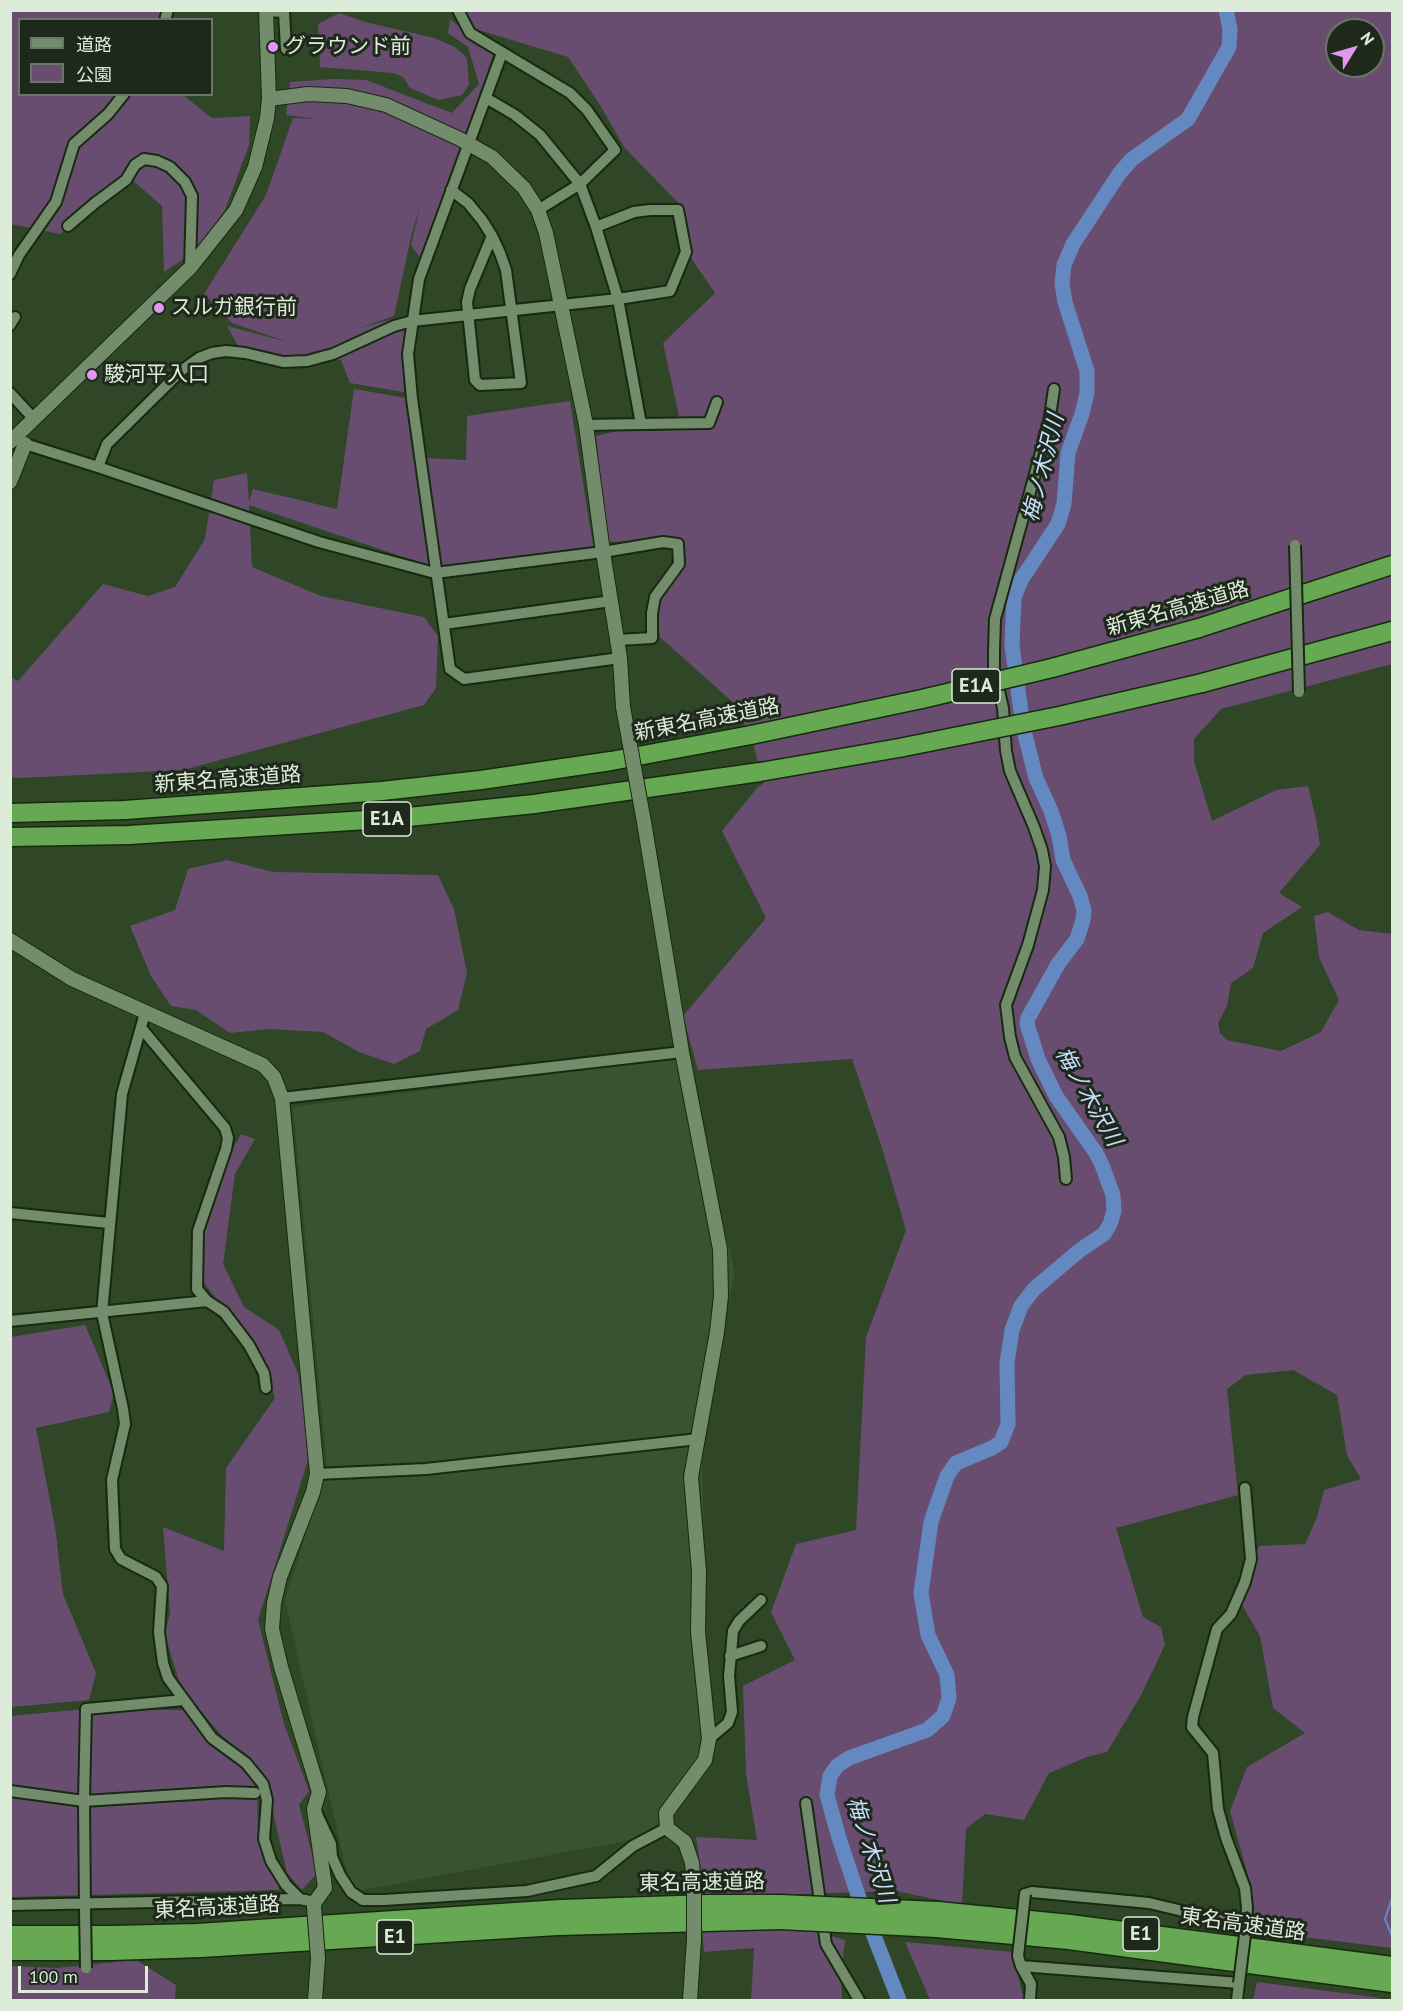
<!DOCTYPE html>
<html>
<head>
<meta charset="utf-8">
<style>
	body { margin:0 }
	#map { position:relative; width:1403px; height:2011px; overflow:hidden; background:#2f4627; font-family:"PT Sans","Noto Sans JP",sans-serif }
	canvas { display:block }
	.frame { position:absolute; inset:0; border:12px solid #ddebd9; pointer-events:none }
	.legend { position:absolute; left:18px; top:18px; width:195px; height:78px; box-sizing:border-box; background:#1e291b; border:2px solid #6a7767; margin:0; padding:8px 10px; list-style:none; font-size:18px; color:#ddebd9 }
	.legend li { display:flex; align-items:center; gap:12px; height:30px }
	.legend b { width:30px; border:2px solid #6a7767 }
	.north { position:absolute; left:1325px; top:18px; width:60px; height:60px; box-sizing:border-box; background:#1e291b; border:2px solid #6a7767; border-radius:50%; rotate:53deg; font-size:16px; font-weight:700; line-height:24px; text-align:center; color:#ddebd9 }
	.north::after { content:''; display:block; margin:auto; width:21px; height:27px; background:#de98f2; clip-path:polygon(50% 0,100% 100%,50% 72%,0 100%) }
	.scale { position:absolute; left:18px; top:1966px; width:130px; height:27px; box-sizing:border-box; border:3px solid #ddebd9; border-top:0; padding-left:8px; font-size:18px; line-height:21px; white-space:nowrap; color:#ddebd9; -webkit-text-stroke:4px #1e291b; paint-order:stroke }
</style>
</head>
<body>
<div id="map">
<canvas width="1403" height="2011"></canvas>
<div class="frame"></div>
<ul class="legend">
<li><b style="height:8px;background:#738c6b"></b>道路</li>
<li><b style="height:16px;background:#694d71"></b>公園</li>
</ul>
<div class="north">N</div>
<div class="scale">100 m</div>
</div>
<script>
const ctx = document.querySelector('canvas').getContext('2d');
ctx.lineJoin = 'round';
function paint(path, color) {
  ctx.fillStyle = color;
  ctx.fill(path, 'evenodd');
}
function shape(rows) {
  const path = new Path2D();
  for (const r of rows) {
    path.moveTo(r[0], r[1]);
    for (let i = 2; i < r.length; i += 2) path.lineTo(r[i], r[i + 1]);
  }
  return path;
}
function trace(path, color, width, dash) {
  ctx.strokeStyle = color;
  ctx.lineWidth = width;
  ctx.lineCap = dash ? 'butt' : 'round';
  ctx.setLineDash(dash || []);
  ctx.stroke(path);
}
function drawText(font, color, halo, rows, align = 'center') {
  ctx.font = font + ' "PT Sans","Noto Sans JP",sans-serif';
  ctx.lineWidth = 6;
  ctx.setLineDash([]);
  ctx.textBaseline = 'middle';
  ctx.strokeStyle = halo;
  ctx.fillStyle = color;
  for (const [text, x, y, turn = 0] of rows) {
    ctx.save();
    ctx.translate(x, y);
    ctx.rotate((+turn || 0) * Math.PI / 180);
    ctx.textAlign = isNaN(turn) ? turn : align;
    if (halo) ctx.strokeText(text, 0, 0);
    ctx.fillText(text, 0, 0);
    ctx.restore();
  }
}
paint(shape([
	[683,1057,735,1273,701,1422,709,1739,653,1836,351,1892,285,1600,327,1467,293,1107]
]), '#395330');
paint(shape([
	[10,11,166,11,165,19,20,20,20,94,183,95,212,118,250,116,249,145,225,210,196,251,164,272,162,206,131,179,60,234,11,224],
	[464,11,1392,11,1392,664,1221,709,1194,739,1194,761,1212,821,1276,790,1308,786,1316,819,1320,845,1279,893,1302,907,1263,933,1253,968,1231,983,1227,1006,1218,1023,1220,1033,1227,1040,1281,1051,1321,1032,1339,1000,1319,957,1314,916,1328,912,1359,930,1392,934,1392,1948,1256,1931,1249,1879,1230,1811,1247,1767,1305,1733,1273,1708,1260,1636,1239,1600,1259,1546,1305,1544,1317,1517,1324,1490,1361,1479,1347,1455,1337,1395,1293,1370,1246,1375,1227,1389,1238,1495,1116,1528,1143,1617,1161,1627,1165,1645,1141,1695,1107,1752,1087,1757,1049,1773,1024,1820,985,1814,966,1829,962,1905,896,1891,705,1897,696,1837,757,1840,746,1774,743,1686,795,1660,771,1612,796,1544,856,1530,866,1337,906,1230,882,1148,852,1059,698,1070,683,1016,766,918,722,831,758,787,764,783,753,744,737,706,660,637,653,595,679,564,678,540,607,542,596,436,679,416,663,343,715,293,689,255,685,210,624,147,600,105,568,57,475,29],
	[1337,30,1373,30,1373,66,1337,66],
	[339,13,365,22,434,38,455,47,467,58,469,85,462,95,438,100,410,88,403,77,393,73,320,67,318,24],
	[450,19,493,55,459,156,420,258,411,245,421,203,411,237,394,316,359,328,404,316,404,392,350,383,341,360,291,358,238,346,227,326,288,342,232,323,204,294,266,195,293,118,318,119,286,115,290,82,334,79,366,80,452,113,479,84,468,47,448,33],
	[354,389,412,399,428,458,466,460,467,416,570,401,593,546,436,568,249,505,252,567,321,596,424,617,438,636,436,688,424,705,183,770,20,778,11,777,10,677,18,681,103,584,148,596,175,587,205,539,214,480,247,473,249,502,253,489,337,509],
	[227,860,273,872,438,875,454,909,467,973,458,1010,426,1029,420,1051,394,1064,359,1052,323,1032,269,1029,230,1033,196,1010,171,1006,151,976,130,926,175,910,188,869],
	[241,1134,255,1139,235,1174,223,1264,244,1307,279,1330,298,1374,306,1423,308,1460,258,1620,284,1724,309,1791,299,1805,317,1873,302,1890,287,1873,264,1774,222,1736,181,1688,165,1635,170,1612,163,1527,224,1551,226,1468,275,1398,260,1354,207,1287,192,1262,226,1161],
	[85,1325,114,1393,109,1412,36,1428,55,1527,63,1594,96,1673,89,1700,11,1707,11,1337],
	[86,1709,183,1710,209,1741,241,1764,257,1784,258,1843,278,1882,279,1890,11,1897,10,1716],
	[702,1927,814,1931,845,1940,841,1975,842,2000,751,2000,754,1948,704,1952],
	[905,1942,1012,1952,1024,2000,930,2000],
	[136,1960,176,1985,175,2000,11,2000,11,1966,56,1968],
	[1257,1982,1374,1997,1385,2000,1253,2000]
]), '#694d71');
trace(shape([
	[1392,1898,1385,1919,1392,1936]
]), '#6489c1', 2);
trace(shape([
	[899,2000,858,1895,839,1838,827,1795,830,1776,837,1766,849,1758,927,1730,943,1716,949,1698,947,1675,928,1635,921,1593,931,1522,947,1476,956,1463,992,1448,1001,1442,1008,1424,1007,1363,1012,1330,1021,1306,1034,1289,1080,1250,1104,1234,1110,1224,1114,1211,1113,1195,1102,1165,1096,1153,1056,1096,1038,1059,1027,1024,1028,1018,1058,964,1077,939,1083,920,1084,910,1080,896,1063,860,1059,836,1051,811,1036,778,1023,727,1012,645,1014,598,1021,580,1058,524,1064,504,1068,453,1082,414,1087,393,1087,371,1065,302,1062,284,1064,265,1073,244,1119,174,1132,159,1188,119,1229,47,1230,29,1226,10]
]), '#6489c1', 15);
const street = shape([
	[458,10,470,33,570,93,587,110,615,150,580,184,538,210],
	[266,11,284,12,286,49],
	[165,20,168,10],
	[502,53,419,279,408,354,412,399,450,669,464,679,620,658],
	[486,98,515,115,540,135,580,184,596,227,618,299,641,424,586,425],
	[451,190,468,203,482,220,492,236,500,253,506,270,521,383,480,385,475,380,467,302,470,289,492,236],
	[68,226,95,203,126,180,135,165,144,159,157,161,170,167,185,182,192,196,190,268],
	[10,274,19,255,56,202,74,144,108,114,124,94],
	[10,325,15,317],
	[1054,389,1049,423,995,619,994,650,994,669,1003,708,1006,751,1010,771,1034,827,1042,850,1045,866,1043,890,1028,945,1006,1005,1010,1037,1015,1057,1059,1137,1064,1157,1066,1179],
	[10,393,34,419],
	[641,424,709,423,717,402],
	[25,444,98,467,319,542,435,573,603,552,663,542,678,544,679,564,655,597,652,613,652,638,617,640],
	[98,467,107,444,181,371,199,358,212,353,226,351,245,353,283,362,307,361,333,354,394,326,412,321,618,299,670,291,686,252,678,210,650,210,634,212,596,227],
	[444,624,611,601],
	[145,1013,122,1094,102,1313,123,1409,125,1424,112,1480,115,1549,121,1559,156,1577,162,1586,159,1632,163,1663,168,1678,212,1738,246,1763,263,1784,267,1800,264,1839,271,1861,286,1885,300,1899],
	[142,1029,225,1128,228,1138,226,1149,198,1231,197,1289,207,1301,224,1312,249,1345,264,1373,266,1388],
	[282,1098,682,1052],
	[10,1213,109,1223],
	[10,1321,207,1301],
	[317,1474,426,1469,698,1439],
	[730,1656,761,1646],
	[709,1739,728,1723,732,1712,729,1676,733,1631,739,1621,761,1600],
	[10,1791,84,1801,226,1792,255,1793],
	[806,1803,826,1944,859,2000],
	[317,1814,331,1844,332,1857,340,1875,351,1892,363,1900,384,1900,527,1891,596,1876,633,1846,667,1828],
	[1025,1894,1032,1892,1149,1903,1246,1926],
	[10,1905,300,1899,315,1902],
	[85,1910,84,1801,86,1709,184,1700],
	[1245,1935,1247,1908,1245,1888,1226,1838,1218,1809,1213,1753,1192,1727,1193,1717,1217,1629,1231,1614,1245,1582,1251,1559,1245,1488],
	[1019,1947,1018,1956,1021,1966,1031,1984,1030,2000],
	[1021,1966,1239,1983,1237,2000]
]);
const secondary = shape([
	[269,99,308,94,347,96,386,105,460,139,492,157,524,188,538,210,546,233,586,425,603,552,620,658,623,707],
	[10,442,190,268,236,210,255,167,267,118,269,99,266,10],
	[10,482,25,444],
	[644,822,682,1052,720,1249,721,1296,717,1332,691,1477,699,1571,698,1632,709,1739,705,1760,666,1813,667,1828,685,1842,692,1863,694,1883],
	[10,940,72,979,263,1065,274,1077,282,1098,317,1474,313,1492,280,1577,274,1603,272,1629,281,1667,319,1792,314,1809,325,1888,315,1902,314,1907],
	[315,2000,318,1958],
	[690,2000,694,1939]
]);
const highway = shape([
	[1199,628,1392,565],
	[1202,683,1392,631],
	[10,813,125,810,382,791,481,780,611,761,751,735],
	[10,837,129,835,399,818,534,804,760,772],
	[938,1911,1070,1924,1392,1966],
	[937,1928,1069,1940,1392,1983],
	[10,1935,112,1935,198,1933,561,1909,708,1904,780,1904],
	[10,1951,112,1951,201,1948,557,1926,780,1920]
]);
trace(street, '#162b0e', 14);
trace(secondary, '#162b0e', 16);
trace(highway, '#162b0e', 21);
trace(street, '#738c6b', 10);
trace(secondary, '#738c6b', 14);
trace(highway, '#67a852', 18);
const streetBridge = shape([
	[1295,545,1299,692],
	[85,1910,86,1968],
	[1019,1947,1025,1894],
	[1239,1983,1245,1935]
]);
const secondaryBridge = shape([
	[623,707,644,822],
	[694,1883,694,1939],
	[314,1907,318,1958]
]);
const highwayBridge = shape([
	[751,735,922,699,1052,668,1199,628],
	[760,772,899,748,1059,716,1202,683],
	[780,1904,938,1911],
	[780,1920,937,1928]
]);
trace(streetBridge, '#162b0e', 14, []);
trace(secondaryBridge, '#162b0e', 16, []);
trace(highwayBridge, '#162b0e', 21, []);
trace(streetBridge, '#738c6b', 10);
trace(secondaryBridge, '#738c6b', 14);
trace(highwayBridge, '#67a852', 18);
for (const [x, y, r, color] of [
	[273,47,6,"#de98f2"],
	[159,308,6,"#de98f2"],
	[92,375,6,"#de98f2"]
]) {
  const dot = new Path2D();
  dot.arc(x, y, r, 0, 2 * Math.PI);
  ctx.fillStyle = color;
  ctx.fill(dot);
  trace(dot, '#1e291b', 2);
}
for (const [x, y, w] of [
	[976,686,48],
	[387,819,48],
	[1141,1934,36],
	[395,1937,36]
]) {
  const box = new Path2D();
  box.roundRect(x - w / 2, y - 17, w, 34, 4.5);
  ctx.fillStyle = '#1e291b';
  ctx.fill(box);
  trace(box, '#ddebd9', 1.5);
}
drawText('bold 20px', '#ddebd9', null, [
	["E1A",976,686],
	["E1A",387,819],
	["E1",1141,1934],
	["E1",395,1937]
]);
drawText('21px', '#ddebd9', '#1e291b', [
	["グラウンド前",285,47],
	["スルガ銀行前",171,308],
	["駿河平入口",104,375]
], 'left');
drawText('21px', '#ddebd9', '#1e291b', [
	["新東名高速道路",1178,609,-16],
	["新東名高速道路",707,720,-11],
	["新東名高速道路",228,780,-4],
	["東名高速道路",702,1883,-1],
	["東名高速道路",217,1908,-3],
	["東名高速道路",1243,1925,8]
]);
drawText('italic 22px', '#c8defe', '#1e291b', [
	["梅ノ木沢川",1044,468,-76],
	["梅ノ木沢川",1088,1097,60],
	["梅ノ木沢川",870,1850,72]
]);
</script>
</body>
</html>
